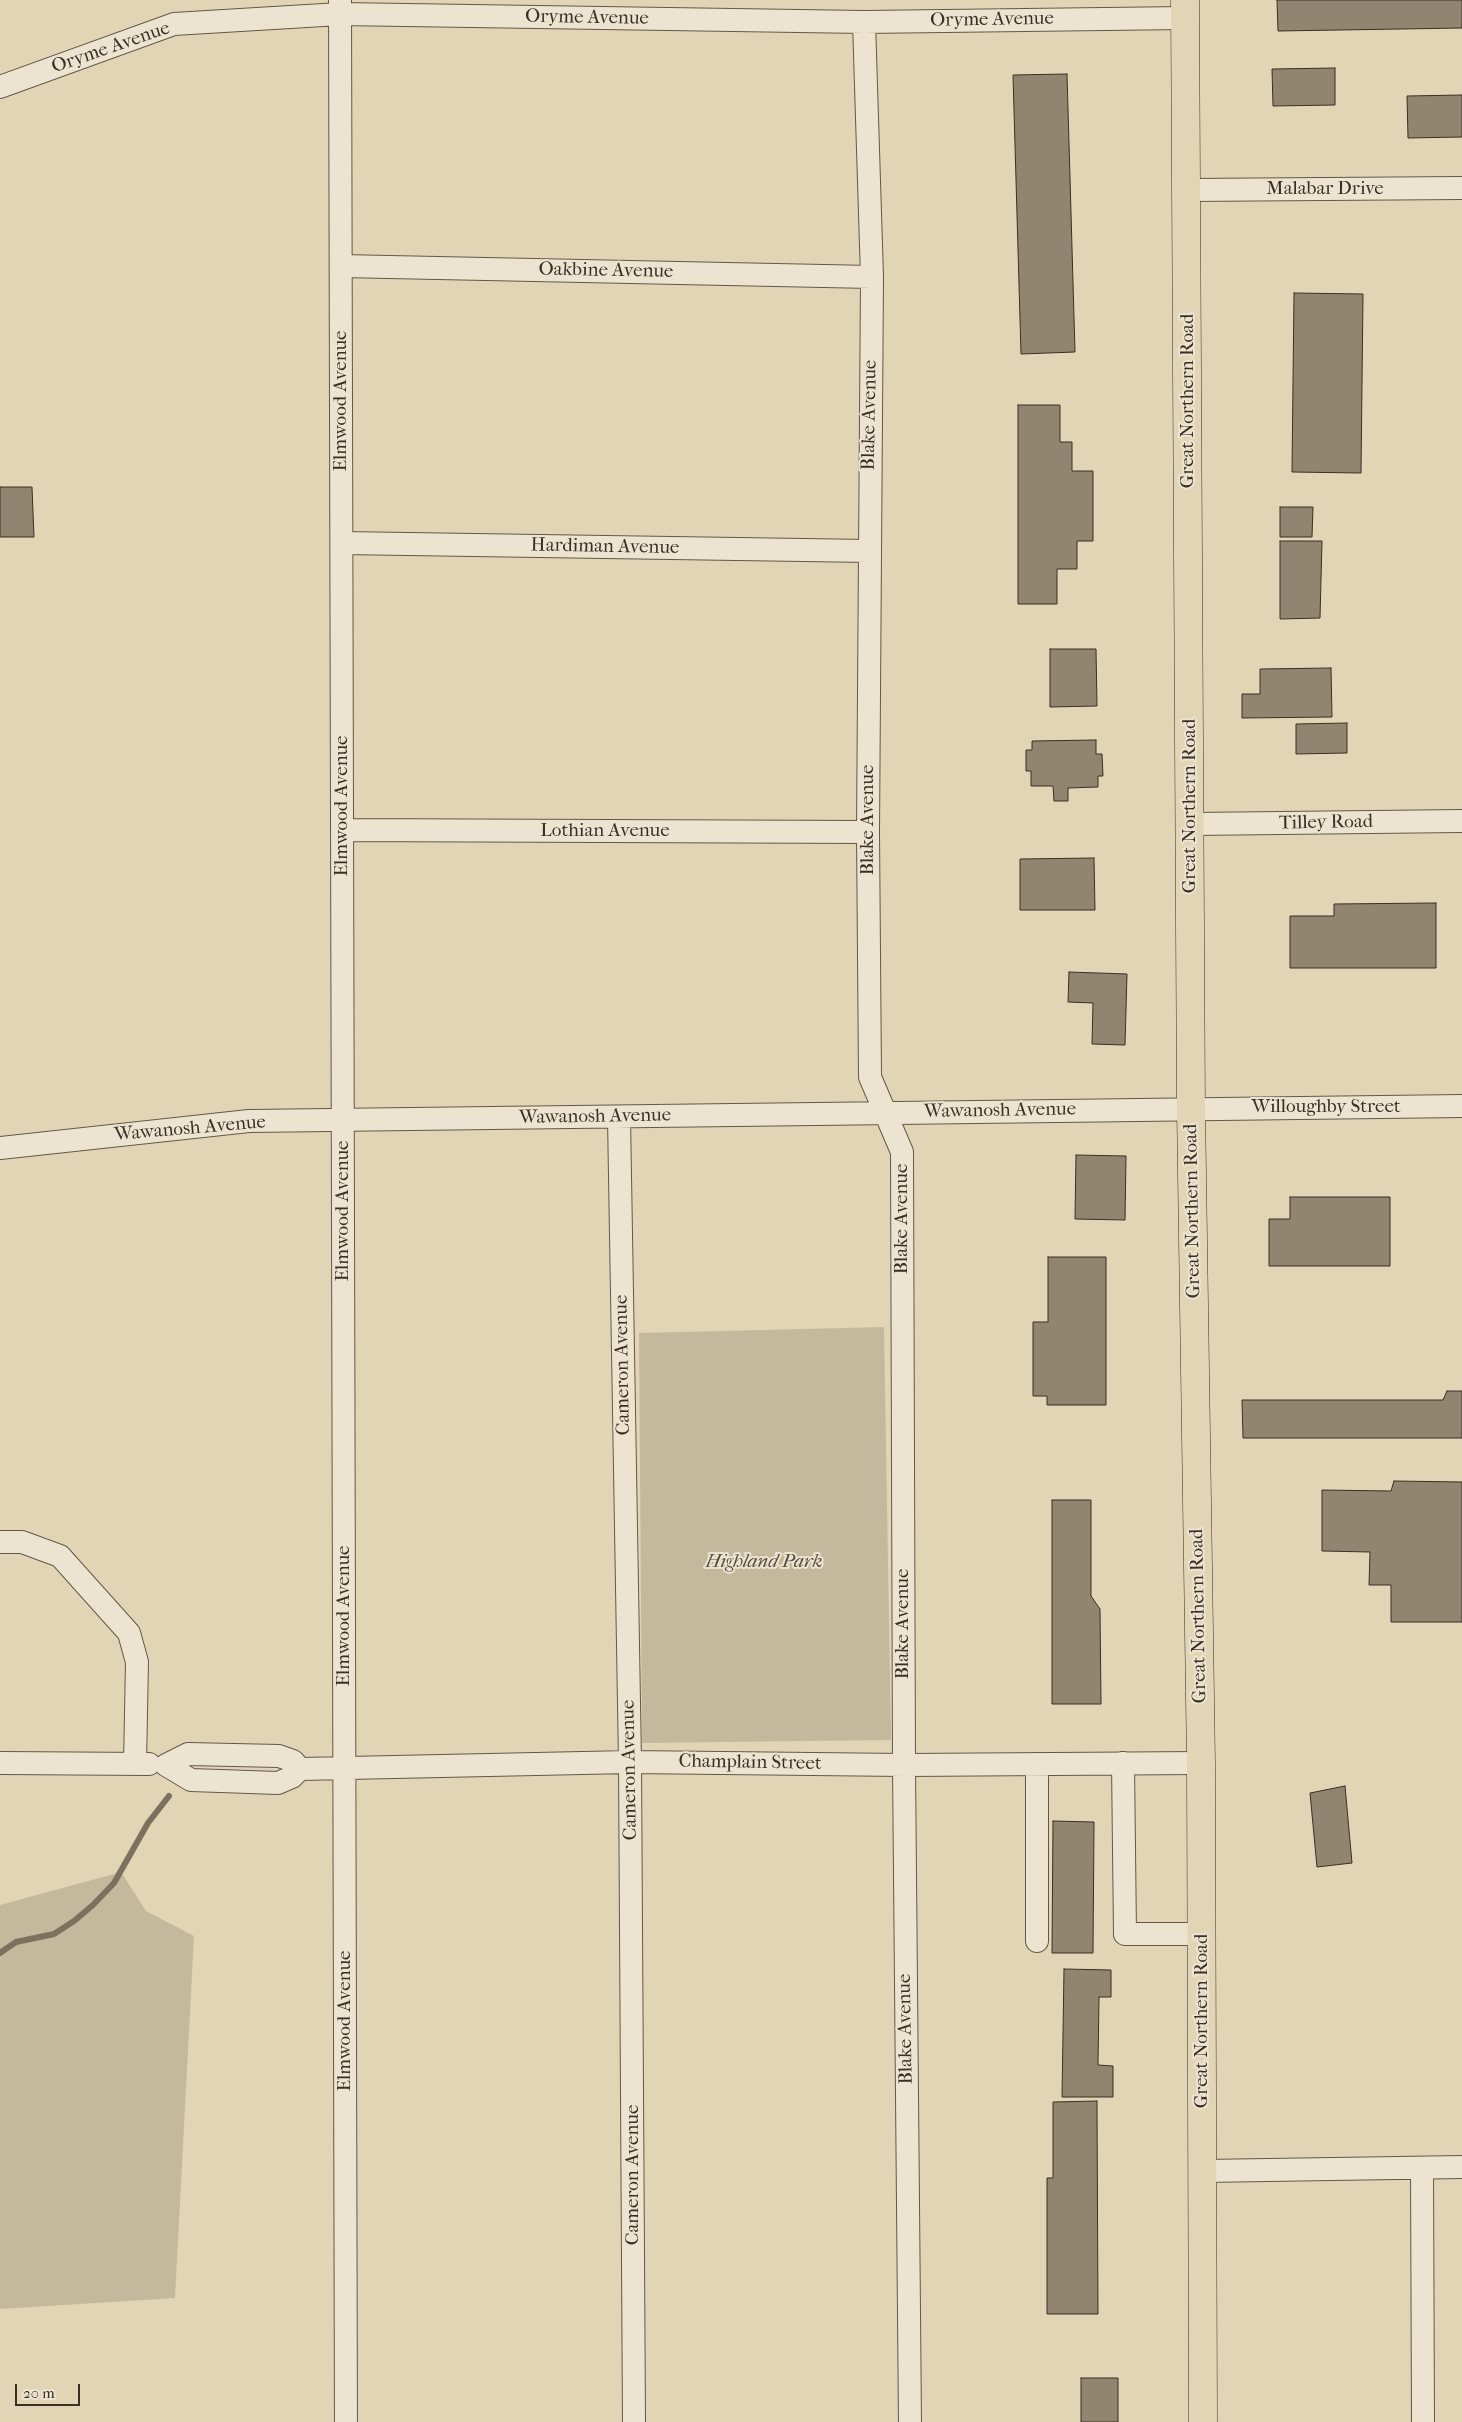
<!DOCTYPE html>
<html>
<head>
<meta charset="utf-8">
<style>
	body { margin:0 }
	#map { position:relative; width:1462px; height:2422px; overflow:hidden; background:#e2d5b6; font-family:"IM FELL French Canon",serif }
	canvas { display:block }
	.scale { position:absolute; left:15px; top:2384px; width:65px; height:22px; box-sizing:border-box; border:2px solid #392f24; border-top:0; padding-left:6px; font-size:15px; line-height:18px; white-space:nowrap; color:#392f24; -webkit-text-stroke:4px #ece4d0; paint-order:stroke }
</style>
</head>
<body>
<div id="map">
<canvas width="1462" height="2422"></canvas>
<div class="scale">20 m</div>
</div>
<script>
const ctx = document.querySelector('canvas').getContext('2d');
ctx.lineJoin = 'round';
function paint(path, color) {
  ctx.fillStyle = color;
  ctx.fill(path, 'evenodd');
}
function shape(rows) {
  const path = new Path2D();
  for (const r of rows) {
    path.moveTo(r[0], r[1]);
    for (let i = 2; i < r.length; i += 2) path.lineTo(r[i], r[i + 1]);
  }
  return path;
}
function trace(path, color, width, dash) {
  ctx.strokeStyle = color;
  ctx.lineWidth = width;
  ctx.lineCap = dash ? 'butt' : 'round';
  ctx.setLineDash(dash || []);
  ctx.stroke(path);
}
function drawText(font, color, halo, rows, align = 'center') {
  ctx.font = font + ' "IM FELL French Canon",serif';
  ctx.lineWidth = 4;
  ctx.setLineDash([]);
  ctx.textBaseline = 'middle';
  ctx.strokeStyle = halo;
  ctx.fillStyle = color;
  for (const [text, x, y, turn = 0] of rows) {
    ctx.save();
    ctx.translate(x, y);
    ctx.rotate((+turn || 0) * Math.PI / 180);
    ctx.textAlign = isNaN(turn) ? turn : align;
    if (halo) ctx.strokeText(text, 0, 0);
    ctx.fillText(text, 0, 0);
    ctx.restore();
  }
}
paint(shape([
	[884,1327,891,1740,642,1743,639,1333],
	[121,1872,146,1911,194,1936,175,2298,0,2309,0,1905]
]), '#c5b99d');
trace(shape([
	[0,1953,16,1942,54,1934,74,1921,93,1905,114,1883,148,1823,169,1796]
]), '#7c715e', 6);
const building = shape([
	[1277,0,1462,0,1462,28,1278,31,1277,0],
	[1335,68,1335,105,1273,106,1272,69,1335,68],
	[1067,74,1075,352,1021,354,1013,75,1067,74],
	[1462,95,1462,137,1408,138,1407,96,1462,95],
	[1294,293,1363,294,1361,473,1292,472,1294,293],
	[1018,405,1060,405,1060,442,1072,442,1072,471,1093,471,1093,541,1077,541,1077,569,1057,569,1057,604,1018,604,1018,405],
	[0,487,32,487,34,537,0,537,0,487],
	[1280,507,1313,507,1312,537,1280,537,1280,507],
	[1280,541,1322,541,1320,618,1280,619,1280,541],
	[1050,649,1096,649,1097,706,1050,707,1050,649],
	[1331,668,1332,717,1242,718,1242,694,1260,694,1260,669,1331,668],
	[1347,723,1347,753,1296,754,1296,724,1347,723],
	[1096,740,1096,754,1102,754,1103,776,1098,776,1098,787,1068,788,1068,801,1054,801,1053,786,1031,786,1031,771,1026,771,1026,750,1032,750,1032,741,1096,740],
	[1094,858,1095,910,1020,910,1020,859,1094,858],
	[1436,903,1436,968,1290,968,1290,916,1334,916,1334,904,1436,903],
	[1069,972,1127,974,1125,1045,1092,1044,1093,1003,1068,1002,1069,972],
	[1076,1155,1126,1156,1125,1220,1075,1219,1076,1155],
	[1290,1197,1390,1197,1390,1266,1269,1266,1269,1219,1290,1219,1290,1197],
	[1048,1257,1106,1257,1106,1405,1047,1405,1047,1396,1033,1396,1033,1322,1048,1322,1048,1257],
	[1447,1391,1462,1391,1462,1438,1243,1438,1242,1400,1443,1400,1447,1391],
	[1394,1481,1462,1482,1462,1622,1391,1622,1391,1585,1369,1585,1370,1552,1322,1551,1322,1490,1391,1491,1394,1481],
	[1052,1500,1091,1500,1091,1596,1100,1609,1101,1704,1052,1704,1052,1500],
	[1345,1786,1352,1863,1317,1867,1310,1793,1345,1786],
	[1053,1821,1094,1822,1093,1953,1052,1953,1053,1821],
	[1064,1969,1111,1970,1111,1997,1099,1997,1098,2065,1113,2066,1113,2097,1062,2097,1064,1969],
	[1097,2101,1098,2314,1047,2314,1047,2178,1053,2178,1053,2102,1097,2101],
	[1081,2378,1118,2378,1118,2422,1081,2422,1081,2378]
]);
paint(building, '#918570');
trace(building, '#392f24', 1);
const minor = shape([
	[340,0,346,2422],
	[864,22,872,277,868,832,870,1077,902,1152,904,1765,910,2422],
	[0,87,174,24,340,14,864,22,1185,18],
	[1187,190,1462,188],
	[341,266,872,277],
	[342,543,869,551],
	[1191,824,1462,821],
	[342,830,868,832],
	[619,1117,630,1762,634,2422],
	[0,1148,249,1121,1462,1106],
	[0,1542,22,1542,60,1556,129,1633,137,1662,135,1764],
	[0,1763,149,1764],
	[1123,1763,1125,1934,1202,1934],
	[1037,1764,1037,1941],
	[300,1769,292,1777,278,1783,191,1780,166,1765,188,1754,279,1756,293,1761,300,1769,630,1762,904,1765,1201,1763],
	[1422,2168,1423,2422],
	[1203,2171,1462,2167]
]);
const major = shape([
	[1185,0,1191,1108,1201,1763,1203,2422]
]);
trace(minor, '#635848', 24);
trace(major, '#392f24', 29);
trace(minor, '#ece4d0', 22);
trace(major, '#e2d5b6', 28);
drawText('19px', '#392f24', '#ece4d0', [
	["Oryme Avenue",587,18,1],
	["Oryme Avenue",992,20,-1],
	["Oryme Avenue",111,48,-19],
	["Malabar Drive",1325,189],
	["Oakbine Avenue",606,271,1],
	["Elmwood Avenue",341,401,-90],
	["Great Northern Road",1188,401,-90],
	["Blake Avenue",870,415,-89],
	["Hardiman Avenue",605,547,1],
	["Elmwood Avenue",342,806,-90],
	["Great Northern Road",1190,806,-90],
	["Blake Avenue",868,820,-90],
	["Tilley Road",1326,823,-1],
	["Lothian Avenue",605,831],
	["Willoughby Street",1326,1107],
	["Wawanosh Avenue",1000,1111,-1],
	["Wawanosh Avenue",595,1117,-1],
	["Wawanosh Avenue",190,1129,-5],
	["Elmwood Avenue",343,1211,-90],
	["Great Northern Road",1193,1211,-91],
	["Blake Avenue",902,1219,-90],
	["Cameron Avenue",623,1365,-91],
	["Elmwood Avenue",344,1616,-90],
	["Great Northern Road",1199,1616,-91],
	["Blake Avenue",903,1624,-90],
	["Champlain Street",750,1763,1],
	["Cameron Avenue",630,1770,-91],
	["Elmwood Avenue",345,2021,-90],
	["Great Northern Road",1202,2021,-90],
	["Blake Avenue",906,2029,-91],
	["Cameron Avenue",633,2175,-90]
]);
drawText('italic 19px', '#554b3c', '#ece4d0', [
	["Highland Park",764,1562]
]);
</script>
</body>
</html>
